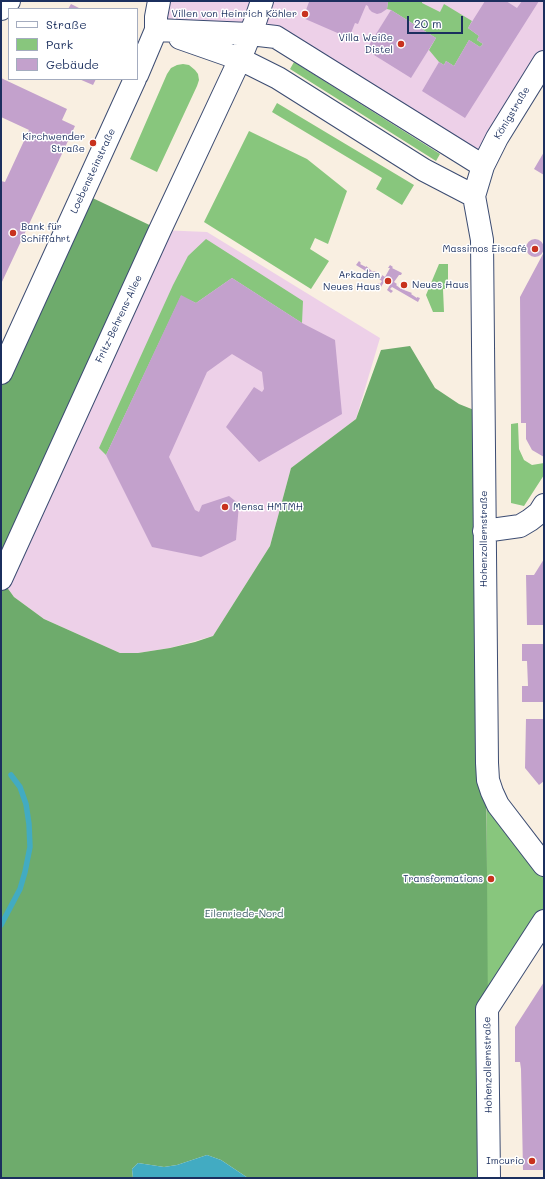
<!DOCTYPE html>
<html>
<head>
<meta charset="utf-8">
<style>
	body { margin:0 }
	#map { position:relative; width:545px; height:1179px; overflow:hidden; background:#f9efe1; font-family:Mali,sans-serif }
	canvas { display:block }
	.frame { position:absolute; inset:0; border:2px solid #1b2f5e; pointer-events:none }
	.legend { position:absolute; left:8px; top:8px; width:130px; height:72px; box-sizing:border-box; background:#fff; border:1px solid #a4acbf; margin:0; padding:5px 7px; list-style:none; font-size:12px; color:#1b2f5e }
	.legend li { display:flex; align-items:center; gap:8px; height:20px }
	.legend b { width:20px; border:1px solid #a4acbf }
	.scale { position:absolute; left:407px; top:16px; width:56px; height:18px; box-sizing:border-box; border:2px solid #1b2f5e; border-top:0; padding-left:5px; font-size:12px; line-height:14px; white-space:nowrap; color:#1b2f5e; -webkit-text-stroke:3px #fff; paint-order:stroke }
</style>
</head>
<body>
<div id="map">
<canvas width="545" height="1179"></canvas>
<div class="frame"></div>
<ul class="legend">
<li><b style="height:5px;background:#fff"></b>Straße</li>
<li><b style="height:11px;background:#88c67d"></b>Park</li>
<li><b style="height:11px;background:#c3a1cc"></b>Gebäude</li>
</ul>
<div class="scale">20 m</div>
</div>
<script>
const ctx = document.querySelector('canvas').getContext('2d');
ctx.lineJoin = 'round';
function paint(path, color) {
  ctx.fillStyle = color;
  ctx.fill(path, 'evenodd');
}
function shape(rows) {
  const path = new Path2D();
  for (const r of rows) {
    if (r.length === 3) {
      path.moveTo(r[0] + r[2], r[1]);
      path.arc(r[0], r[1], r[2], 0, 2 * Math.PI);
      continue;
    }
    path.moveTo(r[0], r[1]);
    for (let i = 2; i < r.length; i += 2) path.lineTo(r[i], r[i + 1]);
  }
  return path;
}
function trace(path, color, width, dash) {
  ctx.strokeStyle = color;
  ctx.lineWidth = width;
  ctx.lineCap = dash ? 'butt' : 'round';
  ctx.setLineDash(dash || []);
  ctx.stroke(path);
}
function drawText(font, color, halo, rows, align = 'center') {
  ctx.font = font + ' Mali,sans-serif';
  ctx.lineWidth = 3;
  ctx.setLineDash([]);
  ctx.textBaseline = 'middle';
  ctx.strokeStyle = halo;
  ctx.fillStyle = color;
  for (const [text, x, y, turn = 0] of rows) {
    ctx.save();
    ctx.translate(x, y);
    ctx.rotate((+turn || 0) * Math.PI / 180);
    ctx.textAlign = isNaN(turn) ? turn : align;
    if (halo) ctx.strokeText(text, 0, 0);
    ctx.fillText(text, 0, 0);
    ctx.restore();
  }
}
paint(shape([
	[159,1,544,1,544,62,483,166,276,37,220,33,156,17],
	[160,230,207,232,380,338,356,419,291,468,270,546,213,636,170,648,138,653,120,653,44,619,14,597,1,579]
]), '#edd0e8');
paint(shape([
	[388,1,422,1,422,3,440,12,444,4,472,21,468,28,479,36,477,40,483,44,480,47,469,40,454,66,446,61,444,65,439,62,429,50,436,38,391,10,387,9],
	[294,62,440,154,436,161,290,69],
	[183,64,189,65,195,70,198,74,199,80,197,86,157,172,130,159,167,74,171,68,177,65],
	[277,103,414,185,402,205,376,189,382,178,272,112],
	[249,131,307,159,347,191,328,244,315,238,310,249,329,261,311,289,204,222],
	[206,239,303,301,302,323,232,278,196,303,181,296,106,455,99,448,173,285,188,256],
	[439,264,448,264,448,289,443,289,444,312,433,312,426,295],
	[518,423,519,449,524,460,532,465,544,463,544,475,524,506,511,503,511,424],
	[487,763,544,865,544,921,487,1009]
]), '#88c67d');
paint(shape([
	[82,193,160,230,1,579,14,597,44,619,120,653,138,653,170,648,195,642,213,636,270,546,291,468,356,419,381,350,410,346,435,388,459,404,484,414,489,1178,248,1178,221,1160,207,1155,177,1165,164,1167,138,1163,132,1169,133,1178,1,1178,1,373]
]), '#6eab6c');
paint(shape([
	[207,1155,221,1160,248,1178,133,1178,132,1169,138,1163,164,1167,177,1165]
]), '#42abc2');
trace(shape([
	[1,925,20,889,25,872,30,847,29,824,26,804,20,787,11,775]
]), '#42abc2', 5.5);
paint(shape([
	[307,1,388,1,388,2,387,9,381,13,377,14,372,12,369,9,368,6,366,5,358,24,355,23,349,38,303,18,309,2],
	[485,1,506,1,517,8,522,1,539,1,465,118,422,91,439,62,444,65,446,61,454,66,469,40,480,47,483,44,477,40,479,36,468,28],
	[71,4,81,9,68,9],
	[391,10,436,38,411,78,366,50],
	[1,78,67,109,62,120,75,126,1,284,1,181,5,182,29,130,1,117],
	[79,79,96,79,93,85],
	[544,152,544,175,534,169],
	[535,248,9],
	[544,252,544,457,532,450,526,439,526,423,521,423,520,297],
	[359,261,361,263,360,264,366,267,366,266,373,272,374,271,377,272,376,273,382,277,382,275,385,277,390,268,388,268,390,265,393,267,392,268,402,273,401,275,399,275,394,282,397,284,396,285,401,289,402,287,405,289,404,290,412,293,411,294,417,298,417,297,420,298,418,302,392,287,390,289,393,291,391,293,387,290,390,285,384,282,381,287,377,285,378,283,380,284,382,281,356,265],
	[232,278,302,323,335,340,342,414,259,462,226,427,254,387,262,392,264,389,262,372,232,354,207,372,169,457,195,510,199,512,202,505,229,496,239,504,236,540,201,557,152,547,106,455,181,295,196,303],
	[544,559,544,625,527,625,526,575,534,575],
	[522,644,544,644,544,702,522,702,522,686,528,686,527,661,522,661],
	[526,719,544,719,544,781,539,785,525,768],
	[544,982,544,1170,523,1170,521,1069,520,1062,515,1062,515,1027]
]), '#c3a1cc');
const minor = shape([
	[1,9,9,1],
	[156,30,250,34,276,37,483,166],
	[180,38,240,59,278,78,424,170,474,196],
	[544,62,497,138,483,166,474,196,482,240,487,763,488,780,492,792,498,805,544,865],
	[137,75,156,30,156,17,159,1],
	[1,373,135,79],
	[484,531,520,526,530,520,539,513,544,505],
	[1,579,160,230,240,59,255,22,262,1],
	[489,1178,487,1009,544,921]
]);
trace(minor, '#3c4c72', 24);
trace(minor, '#fff', 22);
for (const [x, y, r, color] of [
	[305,14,4,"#c8321e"],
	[401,44,4,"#c8321e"],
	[93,143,4,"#c8321e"],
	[13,233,4,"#c8321e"],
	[535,249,4,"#c8321e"],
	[388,281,4,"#c8321e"],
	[404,285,4,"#c8321e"],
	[225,507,4,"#c8321e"],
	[491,879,4,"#c8321e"],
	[532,1161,4,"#c8321e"]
]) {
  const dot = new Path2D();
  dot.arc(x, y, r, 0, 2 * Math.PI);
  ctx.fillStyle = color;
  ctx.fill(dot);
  trace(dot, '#fff', 1.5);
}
drawText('10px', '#1b2f5e', '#fff', [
	["Villen von Heinrich Köhler",297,14],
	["Villa Weiße",393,38],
	["Distel",393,50],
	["Kirchwender",85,137],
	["Straße",85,149],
	["Bank für",21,227,"left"],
	["Schiffahrt",21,239,"left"],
	["Massimos Eiscafé",527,249],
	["Arkaden",380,275],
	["Neues Haus",380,287],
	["Neues Haus",412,285,"left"],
	["Mensa HMTMH",233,507,"left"],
	["Transformations",483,879],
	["Imcurio",524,1161]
], 'right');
drawText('10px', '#1b2f5e', '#fff', [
	["Königstraße",512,113,-59],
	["Loebensteinstraße",93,171,-65],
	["Fritz-Behrens-Allee",119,319,-65],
	["Hohenzollernstraße",484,539,-90],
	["Hohenzollernstraße",488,1065,-91]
]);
drawText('10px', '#3c5c67', '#fff', [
	["Eilenriede-Nord",244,914]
]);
</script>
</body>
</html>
